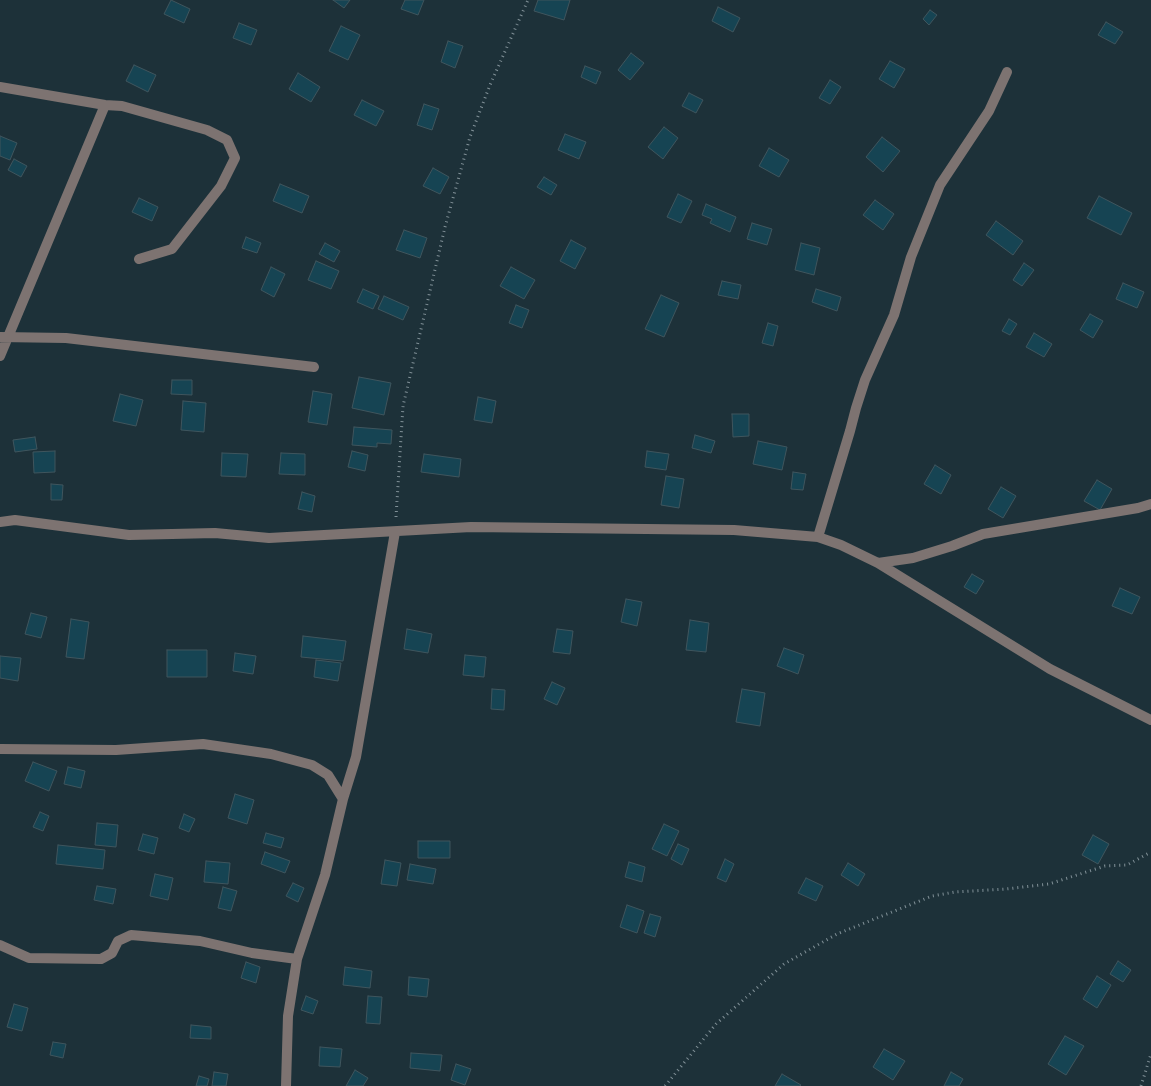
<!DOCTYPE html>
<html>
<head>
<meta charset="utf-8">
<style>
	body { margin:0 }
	canvas { display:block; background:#1d3139 }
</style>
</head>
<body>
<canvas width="1151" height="1086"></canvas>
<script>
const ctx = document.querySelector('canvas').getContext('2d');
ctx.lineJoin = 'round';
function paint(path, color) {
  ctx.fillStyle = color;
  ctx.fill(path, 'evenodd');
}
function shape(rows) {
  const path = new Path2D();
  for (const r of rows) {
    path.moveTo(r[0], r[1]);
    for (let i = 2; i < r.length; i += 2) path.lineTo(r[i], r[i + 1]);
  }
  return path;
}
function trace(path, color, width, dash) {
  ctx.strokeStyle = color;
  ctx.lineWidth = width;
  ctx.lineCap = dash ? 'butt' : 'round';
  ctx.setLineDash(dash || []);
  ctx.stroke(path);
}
const building = shape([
	[171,0,190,9,184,23,164,14,171,0],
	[333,0,350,0,344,8,333,0],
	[405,0,424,0,418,15,401,9,405,0],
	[538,0,570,0,564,20,534,11,538,0],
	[718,7,740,18,733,32,712,21,718,7],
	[930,10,937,15,929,25,923,19,930,10],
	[1106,22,1123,32,1115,44,1098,35,1106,22],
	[239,23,257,30,251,45,233,38,239,23],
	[341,26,360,35,348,60,329,51,341,26],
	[448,41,463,46,455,68,441,62,448,41],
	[631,53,644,63,630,80,618,70,631,53],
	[890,61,905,69,894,88,879,79,890,61],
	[134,65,156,75,148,92,126,81,134,65],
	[585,66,601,72,596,84,581,77,585,66],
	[298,73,320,87,311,102,289,89,298,73],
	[830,80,841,87,830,104,819,98,830,80],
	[689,93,703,100,696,113,682,106,689,93],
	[362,100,384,111,376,126,354,115,362,100],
	[424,104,439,109,432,130,417,125,424,104],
	[664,127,678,138,663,159,648,147,664,127],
	[565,134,586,142,579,159,558,150,565,134],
	[0,136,17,143,10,160,0,156,0,136],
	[882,137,900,151,883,172,866,157,882,137],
	[769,148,789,160,779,177,759,166,769,148],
	[14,159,27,166,21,177,8,170,14,159],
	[433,168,449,177,440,194,423,186,433,168],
	[544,177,557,185,551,195,537,187,544,177],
	[280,184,309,196,302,213,273,201,280,184],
	[678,194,692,201,681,223,667,217,678,194],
	[1099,196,1132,213,1121,235,1087,218,1099,196],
	[139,198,158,207,152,221,132,212,139,198],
	[875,200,894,214,883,230,863,215,875,200],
	[706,204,736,217,730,232,710,223,712,219,702,215,706,204],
	[996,221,1023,241,1013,255,986,235,996,221],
	[752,223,772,229,767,245,747,239,752,223],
	[404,230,427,238,420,258,396,250,404,230],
	[246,237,261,243,257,253,242,248,246,237],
	[571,240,586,248,575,269,560,261,571,240],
	[325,243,340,251,334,262,319,254,325,243],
	[801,243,820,248,814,275,795,270,801,243],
	[316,261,339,271,331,289,308,280,316,261],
	[1024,263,1034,270,1022,286,1013,280,1024,263],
	[271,267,285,274,274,297,261,290,271,267],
	[511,267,535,280,524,299,500,286,511,267],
	[722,281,741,285,738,299,718,295,722,281],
	[1123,283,1144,292,1137,308,1116,299,1123,283],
	[363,289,379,296,373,309,357,302,363,289],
	[816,289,841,297,837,311,812,302,816,289],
	[661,295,679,303,664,337,645,329,661,295],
	[384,296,409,307,403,320,378,309,384,296],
	[516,305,529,310,522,328,509,323,516,305],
	[1090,314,1103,321,1093,338,1080,330,1090,314],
	[1009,319,1017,324,1010,335,1002,331,1009,319],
	[768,323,778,326,773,346,762,343,768,323],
	[1034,333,1052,344,1044,357,1026,347,1034,333],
	[359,377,391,383,384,415,352,408,359,377],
	[172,380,192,380,192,395,171,394,172,380],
	[313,391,332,394,327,425,308,422,313,391],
	[120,394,143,400,136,426,113,421,120,394],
	[478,397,496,401,492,423,474,420,478,397],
	[183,401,206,403,204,432,181,430,183,401],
	[732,414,749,414,749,436,733,437,732,414],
	[354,427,392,430,391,444,377,443,377,447,352,445,354,427],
	[695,435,715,441,711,453,692,448,695,435],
	[35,437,37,449,15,452,13,440,35,437],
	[758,441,787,447,782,470,753,464,758,441],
	[55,451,55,472,34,473,33,452,55,451],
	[352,451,368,455,365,471,348,467,352,451],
	[647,451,669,454,666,470,645,467,647,451],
	[222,453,248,454,246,477,221,476,222,453],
	[281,453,305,454,305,475,279,474,281,453],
	[424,454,461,459,459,477,421,472,424,454],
	[935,465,951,475,941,494,924,484,935,465],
	[793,472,806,474,803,490,791,489,793,472],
	[666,476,684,479,679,508,661,505,666,476],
	[1097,480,1112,489,1100,510,1084,501,1097,480],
	[51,484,63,485,62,500,51,500,51,484],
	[1001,487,1016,496,1003,518,988,509,1001,487],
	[302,492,315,496,312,512,298,509,302,492],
	[972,574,984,581,976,594,964,587,972,574],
	[1120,588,1140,597,1132,614,1112,606,1120,588],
	[626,599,642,602,637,626,621,622,626,599],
	[31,613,47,617,41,638,25,634,31,613],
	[71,619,89,622,84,659,66,657,71,619],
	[690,620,709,623,706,652,686,650,690,620],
	[407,629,432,634,428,653,404,649,407,629],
	[557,629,573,631,570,654,553,652,557,629],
	[303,636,346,641,343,661,301,657,303,636],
	[784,648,804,655,798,674,777,666,784,648],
	[167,650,207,650,207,677,167,677,167,650],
	[235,653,256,656,253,674,233,671,235,653],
	[465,655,486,657,484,677,463,675,465,655],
	[0,656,21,658,18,681,0,678,0,656],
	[316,660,341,663,338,681,314,677,316,660],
	[552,682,565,688,557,705,544,699,552,682],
	[492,689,505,690,504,710,491,709,492,689],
	[742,689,765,693,760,726,736,722,742,689],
	[33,762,57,771,49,791,25,781,33,762],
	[68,767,85,771,81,788,64,784,68,767],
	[235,794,254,800,247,824,228,818,235,794],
	[40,812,49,816,43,831,33,827,40,812],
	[184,814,195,819,189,832,179,828,184,814],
	[97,823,118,825,116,847,95,845,97,823],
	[664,824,679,831,667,856,652,849,664,824],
	[266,833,284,838,281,848,263,843,266,833],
	[143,834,158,838,154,854,138,850,143,834],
	[1093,835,1109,844,1098,864,1082,855,1093,835],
	[418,841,450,841,450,858,418,858,418,841],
	[678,844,689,849,682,865,671,859,678,844],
	[58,845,105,850,103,869,56,864,58,845],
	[265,852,290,861,285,873,261,864,265,852],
	[725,859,734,864,726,882,717,878,725,859],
	[385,860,401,863,397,886,381,884,385,860],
	[206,861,230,863,228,884,204,882,206,861],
	[629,862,645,867,642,882,625,877,629,862],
	[848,863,865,874,858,886,841,875,848,863],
	[410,864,436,869,433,884,407,880,410,864],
	[155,874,173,878,168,900,150,896,155,874],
	[806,878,823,886,816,901,798,893,806,878],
	[293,883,304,888,298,902,286,896,293,883],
	[97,886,116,889,113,904,94,900,97,886],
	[223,887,237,891,231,911,218,908,223,887],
	[627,905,644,911,637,933,620,927,627,905],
	[650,914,661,917,655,937,644,933,650,914],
	[1118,961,1131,970,1123,982,1110,974,1118,961],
	[246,962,260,967,256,983,241,978,246,962],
	[345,967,372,971,370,988,343,985,345,967],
	[1097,976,1111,985,1097,1008,1083,999,1097,976],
	[409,977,429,979,427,997,408,995,409,977],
	[306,996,318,1001,313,1014,301,1010,306,996],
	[368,996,382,997,380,1024,366,1023,368,996],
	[14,1004,28,1008,22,1031,7,1027,14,1004],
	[191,1025,211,1027,211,1039,190,1038,191,1025],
	[1065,1036,1084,1046,1066,1075,1048,1064,1065,1036],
	[53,1042,66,1044,63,1058,50,1055,53,1042],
	[320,1047,342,1049,340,1067,319,1066,320,1047],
	[884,1049,905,1061,893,1080,873,1067,884,1049],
	[411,1053,442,1055,440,1071,410,1068,411,1053],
	[456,1064,471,1069,465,1085,451,1080,456,1064],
	[355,1070,368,1078,363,1086,346,1086,355,1070],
	[214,1072,228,1074,226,1086,212,1086,214,1072],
	[951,1072,963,1079,959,1086,944,1086,951,1072],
	[782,1074,801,1085,800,1086,775,1086,782,1074],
	[199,1076,209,1079,207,1086,196,1086,199,1076]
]);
paint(building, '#164453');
trace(building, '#3f555d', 1);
trace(shape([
	[396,517,403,406,445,227,470,137,490,85,528,0],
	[665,1086,716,1024,784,964,837,934,932,896,955,892,1006,889,1049,884,1105,866,1127,865,1151,852],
	[1141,1086,1151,1054]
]), '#809097', 3, [1, 4]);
trace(shape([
	[0,87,105,105,122,106,207,130,227,140,235,158,221,186,172,249,139,259],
	[0,337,66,338,314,367],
	[0,356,105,105],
	[0,522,15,520,129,535,215,533,269,538,471,527,734,530,818,537,841,545,878,563,1050,669,1151,720],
	[818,537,850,431,856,408,865,380,894,315,911,257,940,185,989,111,1007,72],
	[878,563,913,558,952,546,983,534,1138,508,1151,504],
	[0,749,116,750,203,744,271,754,312,765,328,775,343,799],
	[0,945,29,958,101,959,112,953,118,941,131,935,200,941,252,953,297,959],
	[286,1086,288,1016,297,959,325,875,343,799,356,757,395,532]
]), '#7d7371', 10);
</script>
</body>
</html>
